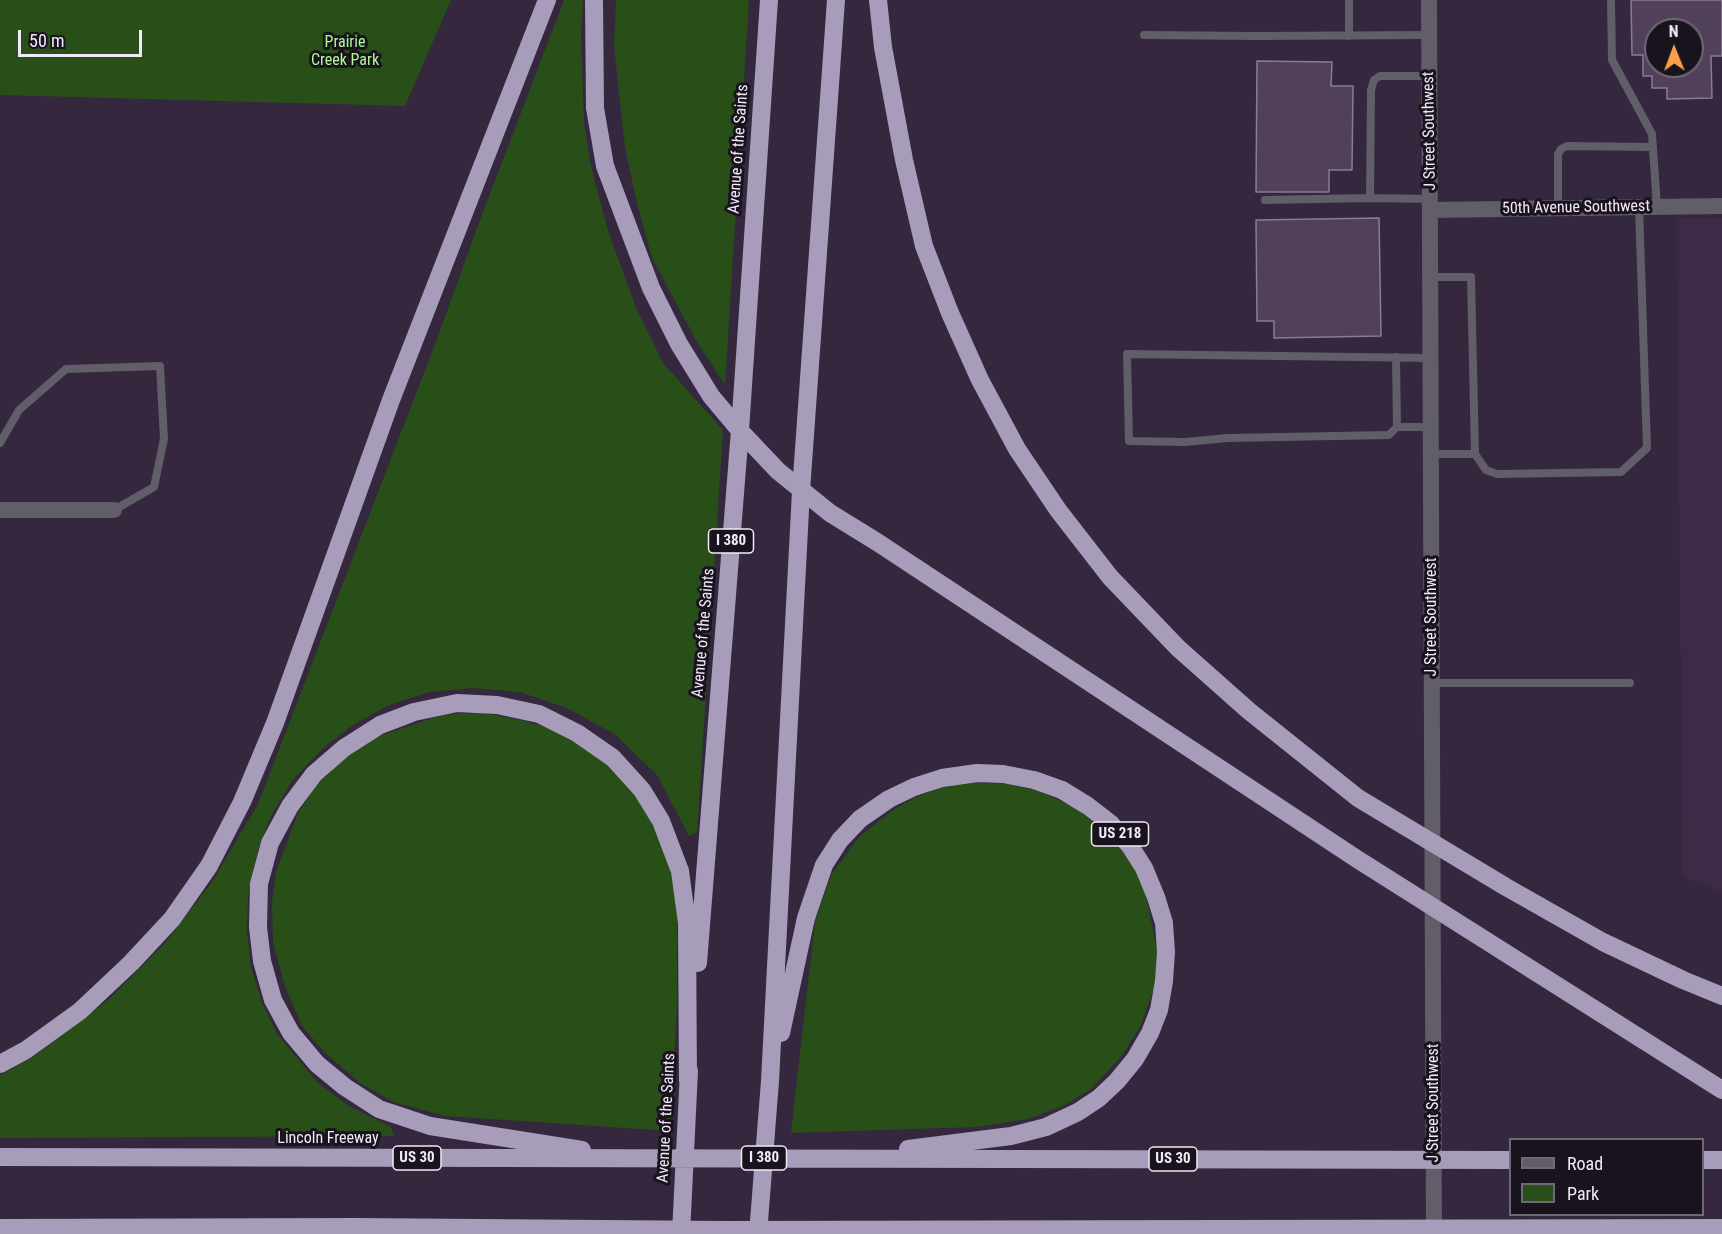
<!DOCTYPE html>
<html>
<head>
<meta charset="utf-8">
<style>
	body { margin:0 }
	#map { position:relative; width:1722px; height:1234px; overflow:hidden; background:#35273d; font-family:"Roboto Condensed",sans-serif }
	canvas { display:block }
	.legend { position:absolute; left:1509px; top:1138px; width:195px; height:78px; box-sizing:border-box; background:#19131d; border:2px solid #706975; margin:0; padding:8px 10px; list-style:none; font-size:18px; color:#f2e9f8 }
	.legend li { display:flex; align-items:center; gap:12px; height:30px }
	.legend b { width:30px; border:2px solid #706975 }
	.north { position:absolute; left:1644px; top:18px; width:60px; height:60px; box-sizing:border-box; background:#19131d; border:2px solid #706975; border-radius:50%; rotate:359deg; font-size:16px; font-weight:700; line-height:24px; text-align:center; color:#f2e9f8 }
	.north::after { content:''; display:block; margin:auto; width:21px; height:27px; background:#f8a04b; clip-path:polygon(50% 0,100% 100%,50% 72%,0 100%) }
	.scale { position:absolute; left:18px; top:30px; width:124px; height:27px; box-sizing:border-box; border:3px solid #f2e9f8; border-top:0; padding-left:8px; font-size:18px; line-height:21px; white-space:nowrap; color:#f2e9f8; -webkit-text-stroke:4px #19131d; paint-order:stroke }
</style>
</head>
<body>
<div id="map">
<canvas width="1722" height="1234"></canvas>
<ul class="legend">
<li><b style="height:8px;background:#615d69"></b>Road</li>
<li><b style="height:16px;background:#294f19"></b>Park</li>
</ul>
<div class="north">N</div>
<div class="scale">50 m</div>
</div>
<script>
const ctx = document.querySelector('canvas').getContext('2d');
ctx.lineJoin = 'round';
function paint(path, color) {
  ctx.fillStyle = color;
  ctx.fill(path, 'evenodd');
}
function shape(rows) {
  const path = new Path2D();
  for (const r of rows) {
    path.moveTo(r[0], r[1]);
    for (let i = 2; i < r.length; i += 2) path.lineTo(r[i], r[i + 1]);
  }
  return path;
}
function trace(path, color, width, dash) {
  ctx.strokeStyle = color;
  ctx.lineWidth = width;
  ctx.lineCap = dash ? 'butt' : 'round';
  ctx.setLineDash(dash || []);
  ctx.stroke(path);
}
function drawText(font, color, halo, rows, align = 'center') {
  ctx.font = font + ' "Roboto Condensed",sans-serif';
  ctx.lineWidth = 6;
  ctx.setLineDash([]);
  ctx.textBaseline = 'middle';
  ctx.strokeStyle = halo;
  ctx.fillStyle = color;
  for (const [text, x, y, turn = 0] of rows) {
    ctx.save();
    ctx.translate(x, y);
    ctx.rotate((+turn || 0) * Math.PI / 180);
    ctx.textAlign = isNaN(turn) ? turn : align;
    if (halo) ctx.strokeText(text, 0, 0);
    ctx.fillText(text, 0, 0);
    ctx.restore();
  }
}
paint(shape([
	[1676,218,1722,218,1722,892,1683,877]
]), '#3c2a47');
paint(shape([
	[0,0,451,0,405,106,0,95],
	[564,0,583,0,581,34,584,123,590,162,608,231,637,310,663,363,723,430,697,832,689,836,657,775,616,735,567,708,520,692,473,688,430,692,389,705,353,725,321,750,292,781,271,816,258,849,248,896,247,931,251,968,263,1005,277,1034,317,1082,349,1106,391,1127,394,1136,0,1138,0,1075,32,1058,107,1001,165,943,212,882,258,804,437,339,477,228],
	[616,0,749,0,725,385,697,342,652,258,637,203,625,147,614,46],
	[479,712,525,721,568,734,605,759,634,792,651,817,669,860,677,905,677,1007,670,1131,446,1116,393,1102,360,1083,324,1052,302,1026,285,987,273,942,272,902,276,872,298,813,316,786,341,761,379,736,442,715],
	[966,782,1009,784,1038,791,1077,808,1113,841,1132,863,1145,892,1158,953,1155,986,1140,1027,1120,1058,1091,1089,1063,1106,1028,1119,976,1127,791,1133,815,922,831,875,859,837,893,810,912,799,939,788]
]), '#294f19');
const building = shape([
	[1631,0,1722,0,1722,56,1711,56,1712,98,1667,99,1667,88,1652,88,1652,76,1643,76,1643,55,1632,55,1631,0],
	[1656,30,1692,30,1692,66,1656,66,1656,30],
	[1257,61,1332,62,1331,86,1353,86,1352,170,1329,170,1329,192,1256,192,1257,61],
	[1379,218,1381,336,1274,338,1274,321,1257,321,1256,220,1379,218]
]);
paint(building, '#504059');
trace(building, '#8c7b96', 1.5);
trace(shape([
	[1611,0,1612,60,1652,134,1657,207],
	[1144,35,1256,36,1429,35],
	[1349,36,1349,0],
	[1429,76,1380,76,1374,80,1371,90,1370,198,1431,199],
	[1265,200,1370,198],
	[1558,208,1558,154,1561,149,1567,146,1653,147],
	[1431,277,1471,277,1475,454,1431,454],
	[1396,357,1397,427],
	[1431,358,1127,354,1129,441,1185,442,1228,438,1389,435,1397,427,1431,427],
	[0,443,19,410,66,369,160,366,164,439,154,487,114,510],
	[1475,454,1486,470,1497,474,1621,472,1647,448,1639,207],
	[1432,683,1630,683]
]), '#615d69', 8);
trace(shape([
	[1429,0,1434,1234],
	[1431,210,1722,206],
	[0,510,114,510]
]), '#615d69', 16);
trace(shape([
	[594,0,595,108,605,166,651,288,679,344,711,396,742,433,778,471,830,513,877,542,1357,859,1722,1090],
	[878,0,883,47,904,160,924,246,950,313,980,380,1017,449,1058,510,1110,577,1178,648,1249,711,1358,798,1506,887,1603,942,1683,980,1722,996],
	[698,963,740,430,769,0],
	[781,1033,806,918,824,865,840,840,860,819,889,799,914,787,942,778,977,773,1003,774,1034,780,1062,790,1088,806,1110,823,1130,846,1144,868,1156,897,1164,923,1166,952,1164,981,1159,1010,1150,1033,1135,1059,1117,1081,1099,1098,1078,1112,1046,1127,1011,1136,908,1149],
	[0,1064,26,1050,80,1011,131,963,172,919,209,866,242,802,275,723,391,400,547,0],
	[582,1150,430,1126,379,1109,345,1087,317,1064,291,1033,273,1000,262,961,258,927,259,884,270,843,290,806,314,774,344,748,380,725,414,712,457,703,497,705,539,714,577,733,613,758,642,790,661,821,680,871,687,923,688,1081],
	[0,1157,1510,1160],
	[1702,1160,1722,1160],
	[0,1228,355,1227,725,1230,1722,1228],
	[681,1234,689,1071],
	[758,1234,770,1081,801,491,836,0]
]), '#a79dbb', 18);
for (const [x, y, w] of [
	[731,541,45],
	[1120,834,57],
	[417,1158,48],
	[764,1158,45],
	[1173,1159,48]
]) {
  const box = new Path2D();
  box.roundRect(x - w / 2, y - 12, w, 24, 4.5);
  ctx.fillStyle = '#19131d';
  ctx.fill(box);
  trace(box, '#f2e9f8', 1.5);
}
drawText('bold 15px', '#f2e9f8', null, [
	["I 380",731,541],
	["US 218",1120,834],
	["US 30",417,1158],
	["I 380",764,1158],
	["US 30",1173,1159]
]);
drawText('16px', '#aefa93', '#19131d', [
	["Prairie",345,43],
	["Creek Park",345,61]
]);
drawText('16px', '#f2e9f8', '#19131d', [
	["J Street Southwest",1430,131,-91],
	["Avenue of the Saints",739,149,-86],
	["50th Avenue Southwest",1576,208,-1],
	["J Street Southwest",1432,617,-90],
	["Avenue of the Saints",704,633,-85],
	["J Street Southwest",1434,1103,-90],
	["Avenue of the Saints",667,1118,-87],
	["Lincoln Freeway",328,1139]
]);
</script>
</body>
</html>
